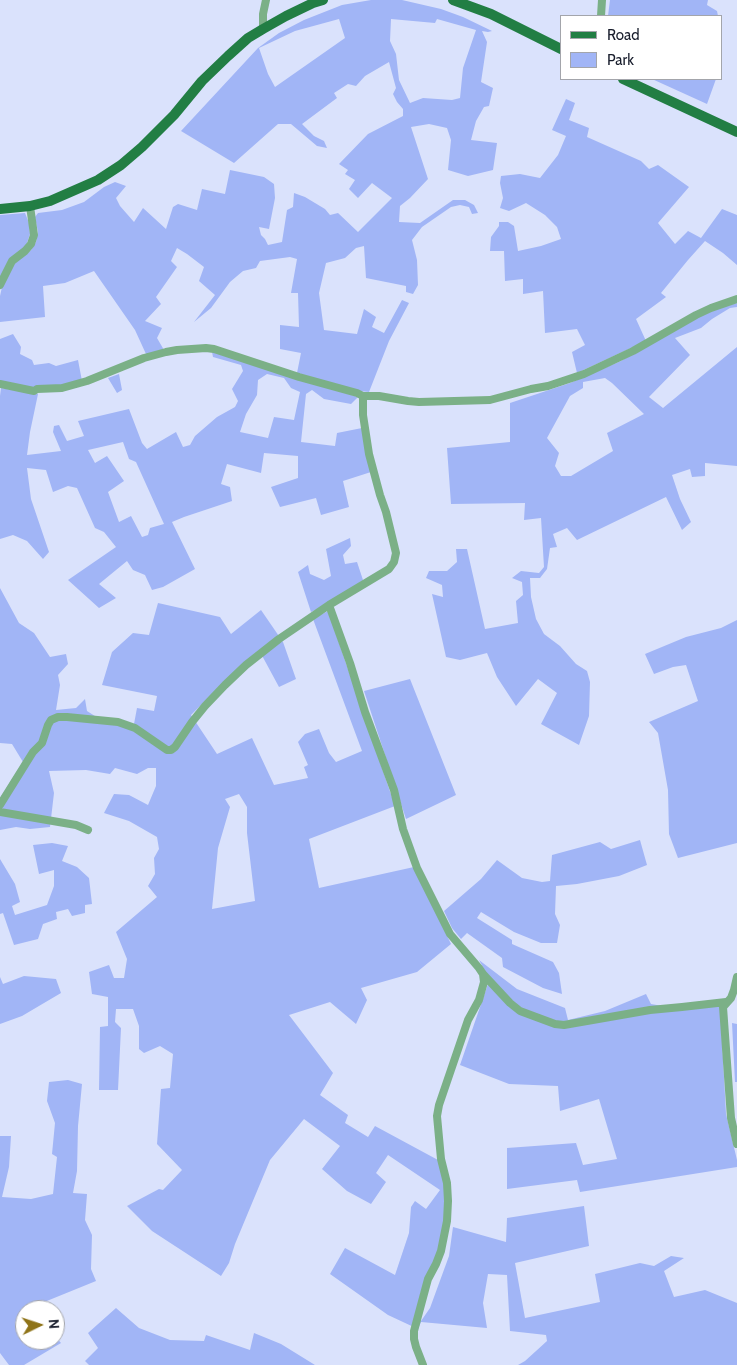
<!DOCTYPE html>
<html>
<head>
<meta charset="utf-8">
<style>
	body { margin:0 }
	#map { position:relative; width:737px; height:1365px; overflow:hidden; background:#dae2fc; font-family:Cabin,sans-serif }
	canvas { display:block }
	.legend { position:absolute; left:560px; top:15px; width:162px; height:65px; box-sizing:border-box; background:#fff; border:1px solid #a3a5ab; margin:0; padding:6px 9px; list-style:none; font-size:15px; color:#181d2c }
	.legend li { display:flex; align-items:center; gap:10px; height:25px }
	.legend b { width:25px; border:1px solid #a3a5ab }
	.north { position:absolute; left:15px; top:1300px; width:50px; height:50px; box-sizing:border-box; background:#fff; border:1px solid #a3a5ab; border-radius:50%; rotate:86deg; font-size:14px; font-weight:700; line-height:20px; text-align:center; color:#181d2c }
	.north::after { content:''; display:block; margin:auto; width:18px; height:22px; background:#8f7419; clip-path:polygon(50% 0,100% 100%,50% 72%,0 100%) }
</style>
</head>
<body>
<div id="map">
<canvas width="737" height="1365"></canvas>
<ul class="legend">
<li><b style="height:6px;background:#227e44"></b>Road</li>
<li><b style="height:14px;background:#a1b5f6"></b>Park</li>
</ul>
<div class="north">N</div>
</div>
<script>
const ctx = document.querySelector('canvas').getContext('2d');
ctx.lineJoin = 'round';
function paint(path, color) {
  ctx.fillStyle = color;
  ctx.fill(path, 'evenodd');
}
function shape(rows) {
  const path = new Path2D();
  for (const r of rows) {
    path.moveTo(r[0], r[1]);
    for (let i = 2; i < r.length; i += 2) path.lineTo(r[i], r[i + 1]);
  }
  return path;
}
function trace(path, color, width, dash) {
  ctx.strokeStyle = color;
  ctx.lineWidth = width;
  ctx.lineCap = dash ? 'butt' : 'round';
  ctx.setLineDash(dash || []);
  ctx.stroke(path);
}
paint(shape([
	[371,0,402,0,441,9,463,17,492,31,488,32,482,31,487,42,481,82,493,88,489,106,484,107,476,121,471,140,497,143,493,170,468,176,448,170,451,140,447,128,429,124,411,127,428,179,410,198,400,206,399,222,420,223,453,200,465,200,474,205,478,213,472,214,469,207,460,205,451,207,422,227,412,240,417,260,418,285,413,294,406,292,406,286,366,278,364,246,356,248,345,258,326,263,319,293,324,330,357,334,364,309,376,317,372,327,384,333,402,300,409,303,389,341,369,392,359,391,297,373,301,353,280,349,280,325,299,327,298,293,291,293,297,259,290,257,260,261,256,268,243,271,230,282,211,308,194,322,215,295,199,281,204,267,187,254,177,248,171,261,177,267,156,297,161,304,145,321,162,328,157,338,164,350,146,354,135,330,94,271,65,283,43,286,45,317,0,322,0,296,2,287,14,264,31,250,36,242,38,232,35,217,38,213,62,210,84,202,104,187,115,182,126,186,116,198,120,206,134,222,143,208,166,229,173,207,178,204,197,210,202,189,225,194,230,170,264,177,274,184,275,198,269,229,259,227,261,235,265,239,268,245,282,242,287,210,293,207,294,193,305,197,325,209,330,215,338,213,358,232,392,198,372,183,358,198,349,189,355,180,345,174,348,170,339,164,368,134,403,116,403,109,397,102,393,94,396,88,389,62,365,76,356,86,348,84,334,93,337,98,302,124,314,136,324,141,327,148,317,146,291,124,278,124,234,163,181,131,258,48,279,33,304,20,342,5],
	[339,19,345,38,275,87,268,74,259,48,295,31],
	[391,19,435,23,437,19,476,30,463,68,460,98,452,100,423,98,410,103,399,80,396,54,390,41],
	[610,0,708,0,707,5,717,11,718,16,608,16],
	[652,79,716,79,707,104],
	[566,99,575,103,569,120,589,128,587,137,641,161,649,169,658,165,689,187,658,223,675,244,688,231,701,238,722,209,737,215,737,265,723,253,705,241,688,260,661,293,666,297,636,319,646,341,577,373,572,352,585,345,577,329,545,333,543,291,523,294,523,279,505,281,504,251,490,251,491,237,499,226,499,222,508,222,514,226,518,251,541,246,561,239,557,227,545,215,526,203,509,211,500,208,503,198,500,183,501,176,520,174,540,178,558,155,566,136,552,130],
	[25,213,29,223,30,234,26,246,0,278,0,215],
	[737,303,737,307,730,308,712,319,701,328,675,338,690,355,649,397,663,408,737,347,737,466,705,463,705,476,692,477,690,469,672,475,680,499,691,522,682,530,666,497,577,540,567,528,553,534,557,547,550,548,547,569,540,578,530,578,531,597,536,619,544,634,560,646,576,664,587,671,590,682,589,716,579,745,541,724,557,693,538,679,516,706,497,677,487,653,460,660,446,657,432,594,443,597,442,585,426,578,429,571,447,571,457,562,456,549,467,549,485,629,518,623,516,601,523,595,522,582,512,578,521,571,539,573,544,567,541,518,524,520,525,503,451,504,447,448,510,442,510,403,570,383,621,361,685,323,719,308],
	[605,378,612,383,644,414,607,433,613,451,571,476,561,476,555,466,559,453,547,438,570,396,583,388,583,382],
	[13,334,21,347,20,354,32,360,34,365,49,363,56,366,78,360,82,381,59,386,32,388,0,382,0,339],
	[212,352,358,397,351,404,324,399,312,390,306,394,301,442,335,446,337,433,362,428,371,472,343,481,349,507,321,515,316,498,280,507,271,487,298,478,298,456,264,453,261,473,227,464,221,484,230,487,232,501,184,517,172,522,195,569,163,587,152,590,145,575,133,570,127,561,99,584,116,598,99,608,68,580,116,547,104,532,95,528,77,488,68,486,53,492,46,470,27,468,31,499,49,552,43,559,27,541,13,535,0,539,0,396,1,388,38,394,30,432,27,455,61,451,53,432,54,426,59,425,67,441,84,436,78,421,129,409,142,443,147,449,176,432,183,447,190,445,195,436,217,417,235,407,238,401,232,389,243,371,241,365,213,357],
	[267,374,284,378,291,388,300,392,294,420,274,417,268,438,240,432,246,414,257,395,258,380],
	[123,442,129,459,136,462,164,524,150,528,148,535,142,537,131,516,119,522,108,492,124,481,107,456,95,463,88,450],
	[119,374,122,390,117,393,108,378],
	[350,538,351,546,343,555,345,564,357,562,363,580,333,602,311,612,298,572,308,565,310,574,324,580,331,576,326,549],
	[0,588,19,623,34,633,50,657,66,654,68,664,58,675,60,685,56,710,76,708,85,699,87,711,98,718,134,724,137,708,154,711,157,696,102,685,112,652,133,633,149,635,158,603,220,617,231,634,261,610,283,642,296,679,279,687,259,650,233,673,191,715,217,754,252,738,274,785,308,778,304,767,308,765,298,742,305,734,319,729,329,753,336,762,362,751,313,619,328,611,395,806,309,839,319,888,414,867,451,944,417,972,361,988,367,1000,356,1024,330,1002,289,1015,333,1073,320,1095,348,1115,345,1123,368,1137,375,1126,438,1160,445,1180,446,1216,435,1263,420,1294,421,1321,430,1308,449,1256,453,1227,506,1242,507,1218,584,1206,589,1246,515,1263,525,1318,600,1302,595,1274,640,1263,654,1266,671,1256,684,1258,664,1271,674,1297,705,1290,737,1303,737,1365,518,1365,525,1361,547,1341,546,1335,510,1331,507,1275,488,1274,483,1303,487,1328,421,1322,418,1329,388,1315,330,1274,345,1248,395,1275,409,1233,411,1207,415,1201,426,1209,440,1190,388,1155,376,1173,386,1182,371,1204,347,1191,322,1169,340,1146,304,1119,270,1160,235,1244,229,1263,221,1276,152,1231,127,1206,159,1189,163,1190,182,1170,157,1144,161,1089,170,1088,173,1054,160,1046,144,1053,139,1049,139,1026,133,1009,116,1009,115,1022,121,1028,118,1090,99,1090,100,1027,108,1026,108,997,92,994,89,972,109,965,114,978,124,978,127,959,116,932,157,897,148,886,155,874,154,858,159,849,157,837,129,821,104,813,114,794,129,795,148,805,156,786,156,768,148,768,137,774,115,768,110,774,86,770,49,771,54,793,50,827,30,829,16,827,0,830,0,798,23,762,12,744,0,743],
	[239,794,247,807,247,833,255,901,212,909,218,848,230,807,225,799],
	[737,620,737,843,678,858,669,834,668,790,658,733,649,722,698,701,686,665,673,667,654,674,645,654,686,637,721,628],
	[410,679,456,795,406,819,364,691],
	[640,840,647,865,619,876,577,884,556,886,555,914,560,925,557,943,541,943,514,932,481,912,477,918,512,940,512,944,553,962,559,973,562,994,543,988,503,967,502,958,467,933,461,939,452,928,444,911,481,879,497,860,522,878,542,882,550,881,552,855,600,842,611,849],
	[52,843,68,846,62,861,77,867,89,878,92,904,85,905,85,913,72,916,68,909,56,912,57,919,43,924,38,939,14,945,3,913,0,914,0,859,15,884,20,902,12,906,15,915,47,905,54,886,54,870,39,874,33,845],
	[479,960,517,989,565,1008,568,1020,605,1011,646,994,651,1004,674,1008,720,1003,726,1114,737,1160,737,1167,580,1192,577,1180,507,1189,507,1148,576,1143,583,1165,617,1159,599,1099,560,1111,558,1086,509,1084,460,1065,488,984,488,976],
	[24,976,56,979,61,993,22,1016,0,1024,0,977,3,984],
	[732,1023,737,1024,737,1082,735,1082],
	[68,1080,82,1084,78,1126,77,1171,73,1193,87,1194,85,1220,92,1235,91,1269,96,1281,32,1307,34,1310,25,1310,25,1340,55,1340,55,1336,61,1343,24,1365,9,1365,0,1353,0,1136,11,1136,9,1167,2,1197,31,1199,53,1194,57,1157,52,1154,55,1123,47,1101,49,1082],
	[116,1308,139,1328,170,1340,204,1341,206,1335,250,1350,254,1333,281,1344,315,1365,89,1365,85,1361,98,1348,88,1333]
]), '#a1b5f6');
trace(shape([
	[601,16,602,0],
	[263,29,263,14,266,0],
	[0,285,12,261,25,251,31,244,34,235,30,206],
	[0,384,34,391,37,389,62,388,87,381,144,358,166,352,177,350,206,348,214,349,299,377,357,393,363,396,379,396,408,401,419,402,490,400,531,389,548,386,584,374,633,351,696,315,711,308,737,299],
	[329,605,350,663,365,712,394,790,403,829,417,868,450,934,479,968,483,974,484,982,479,1000,468,1020,439,1105,437,1116,441,1159,447,1183,448,1201,447,1221,441,1251,436,1264,428,1279,414,1331,414,1339,416,1347,423,1365],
	[0,805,33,752,42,743,48,725,51,720,58,717,67,717,118,722,135,728,167,750,171,750,175,747,192,722,205,706,225,685,246,665,279,639,329,605,389,569,394,562,396,553,386,512,380,495,369,454,363,415,363,396],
	[0,812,76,825,88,830],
	[483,974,510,1003,520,1011,555,1024,564,1025,650,1010,682,1007,726,1002],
	[737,977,734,990,731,998,723,1007,731,1118,737,1144]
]), '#7bb087', 8);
trace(shape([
	[453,0,491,14,561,49],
	[623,79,737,132],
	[0,209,30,206,50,201,98,180,121,165,142,147,174,115,202,81,228,56,248,38,263,29,286,16,313,3,323,0]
]), '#227e44', 10);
</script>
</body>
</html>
